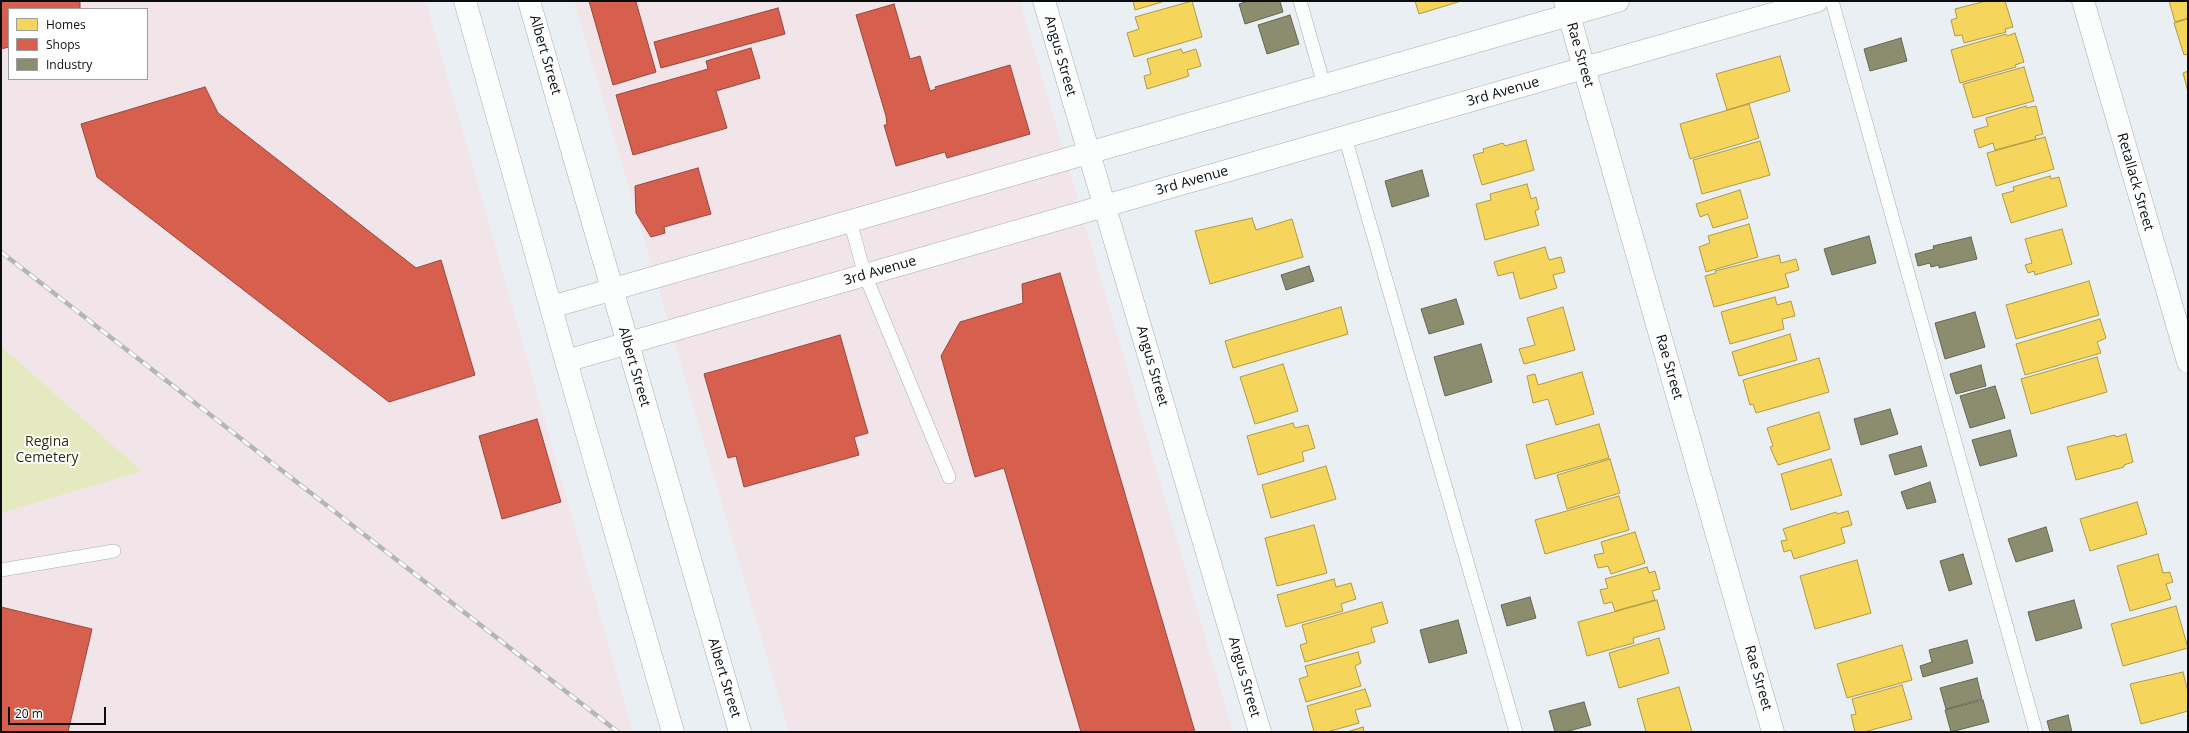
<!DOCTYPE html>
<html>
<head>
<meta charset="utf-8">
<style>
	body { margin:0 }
	#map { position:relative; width:2189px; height:733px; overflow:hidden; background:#eaeff4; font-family:"Open Sans",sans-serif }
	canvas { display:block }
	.frame { position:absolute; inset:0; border:2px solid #0a0d10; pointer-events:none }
	.legend { position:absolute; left:8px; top:8px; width:140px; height:72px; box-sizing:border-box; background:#fff; border:1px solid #9d9e9f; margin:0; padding:5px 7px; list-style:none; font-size:12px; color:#0a0d10 }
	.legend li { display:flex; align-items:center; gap:8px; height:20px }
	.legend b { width:20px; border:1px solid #9d9e9f }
	.scale { position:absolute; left:8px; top:707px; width:98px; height:18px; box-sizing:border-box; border:2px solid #0a0d10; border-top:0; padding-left:5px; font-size:12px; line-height:14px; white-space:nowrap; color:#0a0d10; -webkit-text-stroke:3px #fff; paint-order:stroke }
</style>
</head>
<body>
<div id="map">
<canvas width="2189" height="733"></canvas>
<div class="frame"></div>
<ul class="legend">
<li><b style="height:11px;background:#f6d55c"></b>Homes</li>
<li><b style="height:11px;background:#d6604d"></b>Shops</li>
<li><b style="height:11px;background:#8c8c6e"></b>Industry</li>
</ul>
<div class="scale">20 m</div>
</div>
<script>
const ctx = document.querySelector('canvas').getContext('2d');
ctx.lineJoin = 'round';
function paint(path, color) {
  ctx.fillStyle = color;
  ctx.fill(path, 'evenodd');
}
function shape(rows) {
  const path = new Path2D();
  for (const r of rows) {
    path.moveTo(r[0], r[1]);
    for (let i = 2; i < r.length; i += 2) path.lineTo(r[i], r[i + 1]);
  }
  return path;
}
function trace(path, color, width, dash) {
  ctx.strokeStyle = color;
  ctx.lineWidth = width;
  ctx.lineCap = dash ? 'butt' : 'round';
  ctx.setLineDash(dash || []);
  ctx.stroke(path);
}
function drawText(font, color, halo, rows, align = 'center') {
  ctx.font = font + ' "Open Sans",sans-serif';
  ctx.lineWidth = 4;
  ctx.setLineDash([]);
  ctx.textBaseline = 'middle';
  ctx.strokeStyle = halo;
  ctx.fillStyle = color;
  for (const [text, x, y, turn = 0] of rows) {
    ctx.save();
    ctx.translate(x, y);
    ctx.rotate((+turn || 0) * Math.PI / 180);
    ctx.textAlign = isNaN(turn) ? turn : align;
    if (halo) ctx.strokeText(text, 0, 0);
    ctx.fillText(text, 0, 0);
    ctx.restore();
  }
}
paint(shape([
	[1,1,426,1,633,732,1,732,1,513,142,471,1,346],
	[9,9,147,9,147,79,9,79],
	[574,1,1020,1,1233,732,789,732]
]), '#f2e5e9');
paint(shape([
	[1,346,142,471,1,513]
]), '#e4e9c0');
const homes = shape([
	[1133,1,1165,1,1135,10,1133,1],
	[1192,1,1202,37,1134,57,1127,33,1139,29,1135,17,1192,1],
	[1415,1,1461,1,1419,14,1415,1],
	[1986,1,2005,1,2013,27,2005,29,2006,32,1964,43,1962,35,1955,36,1951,20,1957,18,1955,9,1986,1],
	[2169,1,2188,1,2188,18,2175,22,2169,1],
	[2188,19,2188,54,2184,55,2174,23,2188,19],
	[2015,33,2024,62,2015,65,2016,67,1960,83,1951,50,2006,34,2007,36,2015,33],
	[1181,49,1183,53,1196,49,1201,66,1187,70,1189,76,1147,89,1144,76,1151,74,1147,59,1181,49],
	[1780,56,1790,91,1727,110,1716,74,1780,56],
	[2024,67,2034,101,1973,118,1963,84,2024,67],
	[2188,71,2188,92,2183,73,2188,71],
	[1749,104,1759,138,1690,159,1680,124,1749,104],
	[2026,106,2026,108,2036,106,2043,134,2035,136,2036,139,1995,150,1993,143,1979,148,1974,130,1988,126,1986,118,2026,106],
	[2045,137,2054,169,1996,186,1987,153,2045,137],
	[1526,140,1534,170,1482,185,1473,155,1484,152,1483,149,1503,143,1505,146,1526,140],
	[1760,141,1770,175,1702,194,1693,160,1760,141],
	[2050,176,2051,179,2059,177,2067,206,2011,223,2002,194,2014,191,2013,187,2050,176],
	[1527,184,1531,199,1536,197,1539,209,1535,211,1539,225,1485,240,1476,204,1491,200,1490,194,1527,184],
	[1740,190,1748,218,1713,228,1708,214,1700,217,1696,204,1740,190],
	[1252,218,1256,230,1292,219,1303,257,1210,284,1195,231,1252,218],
	[1749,224,1758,257,1706,272,1699,247,1710,243,1708,236,1749,224],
	[2062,229,2072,264,2035,275,2034,271,2028,273,2025,265,2032,263,2025,239,2062,229],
	[1545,247,1549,260,1561,257,1565,272,1553,275,1557,288,1520,299,1513,272,1498,276,1494,262,1545,247],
	[1779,255,1781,263,1796,259,1799,270,1785,274,1789,287,1714,307,1705,276,1716,273,1715,271,1779,255],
	[2089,281,2099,315,2016,339,2006,305,2089,281],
	[1775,297,1777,305,1791,301,1795,316,1782,319,1784,329,1730,344,1721,312,1775,297],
	[1341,307,1348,334,1233,368,1225,341,1341,307],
	[1563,307,1575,350,1524,364,1519,349,1535,345,1527,318,1563,307],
	[2100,319,2106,338,2097,342,2101,353,2025,375,2016,344,2100,319],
	[1790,334,1797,360,1739,376,1732,352,1790,334],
	[2097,357,2107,392,2031,414,2021,379,2097,357],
	[1819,358,1829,392,1756,413,1753,404,1750,405,1743,380,1819,358],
	[1283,364,1298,411,1255,424,1240,377,1283,364],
	[1582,372,1594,414,1556,425,1548,399,1533,403,1527,376,1535,374,1538,385,1582,372],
	[1819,412,1830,449,1778,465,1770,447,1773,446,1767,428,1819,412],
	[1293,423,1295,428,1308,425,1315,448,1302,452,1304,461,1258,475,1247,436,1293,423],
	[1599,424,1609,458,1535,479,1526,445,1599,424],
	[2126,434,2133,462,2124,465,2124,467,2076,480,2067,447,2115,435,2116,437,2126,434],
	[1610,459,1620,493,1567,509,1557,475,1610,459],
	[1831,459,1842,495,1791,510,1781,474,1831,459],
	[1326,466,1336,499,1271,518,1262,485,1326,466],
	[1619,496,1629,530,1545,554,1535,520,1619,496],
	[2137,502,2147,534,2090,551,2080,519,2137,502],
	[1848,511,1852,525,1841,528,1845,543,1794,559,1791,550,1784,552,1781,541,1787,540,1783,529,1836,512,1837,514,1848,511],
	[1314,525,1327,573,1277,586,1265,538,1314,525],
	[1635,532,1645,563,1611,574,1608,566,1598,568,1594,555,1604,553,1601,542,1635,532],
	[2158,554,2163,573,2170,572,2170,573,2173,582,2166,584,2171,599,2130,611,2117,566,2158,554],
	[1857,560,1871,613,1815,629,1800,576,1857,560],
	[1647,567,1649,573,1655,571,1660,589,1652,591,1655,600,1615,611,1612,602,1604,604,1600,590,1608,588,1605,579,1647,567],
	[1334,579,1336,587,1351,583,1356,599,1341,604,1343,611,1286,627,1277,595,1334,579],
	[1657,600,1665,629,1633,638,1634,643,1587,656,1578,622,1657,600],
	[1382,602,1388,623,1371,628,1375,642,1305,662,1300,645,1307,643,1302,625,1382,602],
	[2176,606,2188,648,2123,666,2111,624,2176,606],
	[1659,638,1669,673,1619,688,1609,653,1659,638],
	[1902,645,1912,680,1847,698,1837,664,1902,645],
	[1358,652,1361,663,1355,666,1361,686,1306,702,1299,679,1308,676,1305,666,1358,652],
	[2183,672,2188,692,2188,711,2141,724,2130,684,2183,672],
	[1902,685,1912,719,1864,732,1855,732,1851,715,1856,714,1852,699,1902,685],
	[1679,687,1692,732,1646,732,1637,699,1679,687],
	[1365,689,1371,706,1355,710,1359,723,1327,732,1314,732,1307,706,1365,689],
	[1363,727,1364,732,1347,732,1363,727]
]);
paint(homes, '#f6d55c');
trace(homes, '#af9945', 1);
const shops = shape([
	[1,1,80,1,80,9,9,9,9,47,1,49,1,1],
	[589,1,638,1,636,2,656,72,613,85,589,1],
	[894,4,910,59,920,56,930,91,936,89,935,87,1010,65,1030,134,947,158,945,152,896,166,884,125,887,125,886,116,856,15,894,4],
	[778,8,785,34,661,68,654,42,778,8],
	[751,48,760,78,716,91,727,128,633,155,616,95,708,69,706,61,751,48],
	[205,87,218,113,416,268,441,260,475,375,389,402,97,177,81,124,205,87],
	[698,168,711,214,664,227,665,233,651,237,636,213,635,186,698,168],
	[1060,273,1195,732,1081,732,1004,468,975,477,967,449,941,356,960,322,1023,303,1022,284,1060,273],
	[840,335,868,433,854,437,859,455,744,487,736,456,728,458,704,374,840,335],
	[537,419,561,502,502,519,479,436,537,419],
	[1,607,92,629,68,732,1,732,1,607]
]);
paint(shops, '#d6604d');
trace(shops, '#99473b', 1);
const industry = shape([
	[1248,1,1280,1,1283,12,1245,24,1239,4,1248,1],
	[1290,15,1299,44,1267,54,1258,25,1290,15],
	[1901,38,1907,61,1870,71,1864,49,1901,38],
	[1422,170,1429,196,1392,207,1385,181,1422,170],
	[1869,236,1876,263,1832,275,1824,249,1869,236],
	[1971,237,1977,259,1939,268,1939,265,1931,267,1930,263,1918,266,1915,254,1934,249,1933,246,1971,237],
	[1309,266,1314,281,1286,290,1281,275,1309,266],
	[1456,299,1464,324,1429,334,1421,309,1456,299],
	[1975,312,1985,347,1945,359,1935,323,1975,312],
	[1481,344,1492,382,1445,396,1434,357,1481,344],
	[1981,365,1986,386,1956,394,1950,374,1981,365],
	[1995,386,2005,418,1970,428,1960,396,1995,386],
	[1890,409,1898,434,1861,445,1854,419,1890,409],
	[2010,430,2017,456,1980,466,1972,440,2010,430],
	[1921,446,1927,466,1895,475,1889,455,1921,446],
	[1930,482,1936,502,1907,509,1901,492,1930,482],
	[2046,527,2053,551,2016,562,2008,539,2046,527],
	[1963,554,1972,584,1949,591,1940,561,1963,554],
	[1530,597,1536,618,1507,626,1501,605,1530,597],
	[2074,600,2082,628,2036,641,2028,612,2074,600],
	[1458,620,1467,653,1429,663,1420,630,1458,620],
	[1967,640,1973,663,1923,677,1920,666,1932,662,1929,650,1967,640],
	[1977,678,1982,699,1946,709,1940,688,1977,678],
	[1983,700,1989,722,1951,732,1945,710,1983,700],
	[1584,702,1591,725,1565,732,1555,732,1549,711,1584,702],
	[2068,715,2072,732,2050,732,2047,721,2068,715]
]);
paint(industry, '#8c8c6e');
trace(industry, '#656652', 1);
const service = shape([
	[1300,1,1324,85],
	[1832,1,2036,732],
	[1345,137,1516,732],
	[850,221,865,275,949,477],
	[1,570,114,551]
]);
const minor = shape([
	[1044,1,1260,732],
	[1565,1,1773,732],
	[2083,1,2188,362],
	[551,307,1618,1],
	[566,361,1817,1]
]);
const primary = shape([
	[465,1,566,361,673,732],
	[529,1,740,732]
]);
trace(service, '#a9acb0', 14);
trace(minor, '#a9acb0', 23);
trace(primary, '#a9acb0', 23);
trace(service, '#fcfdfd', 13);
trace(minor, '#fcfdfd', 22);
trace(primary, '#fcfdfd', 22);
const rail = shape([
	[1,252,618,732]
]);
trace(rail, '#b4b5b6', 4.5);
trace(rail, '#fff', 3, [9]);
drawText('14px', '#0a0d10', '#fff', [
	["Albert Street",545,55,74],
	["Rae Street",1580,55,74],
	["Angus Street",1060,56,74],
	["3rd Avenue",1503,92,-16],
	["3rd Avenue",1192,181,-16],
	["Retallack Street",2135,182,74],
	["3rd Avenue",880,271,-16],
	["Angus Street",1152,366,74],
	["Albert Street",634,367,74],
	["Rae Street",1669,367,74],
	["Angus Street",1244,677,74],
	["Albert Street",724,678,73],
	["Rae Street",1758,678,74]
]);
drawText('14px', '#2f3007', '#fff', [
	["Regina",47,442],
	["Cemetery",47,458]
]);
</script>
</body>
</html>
